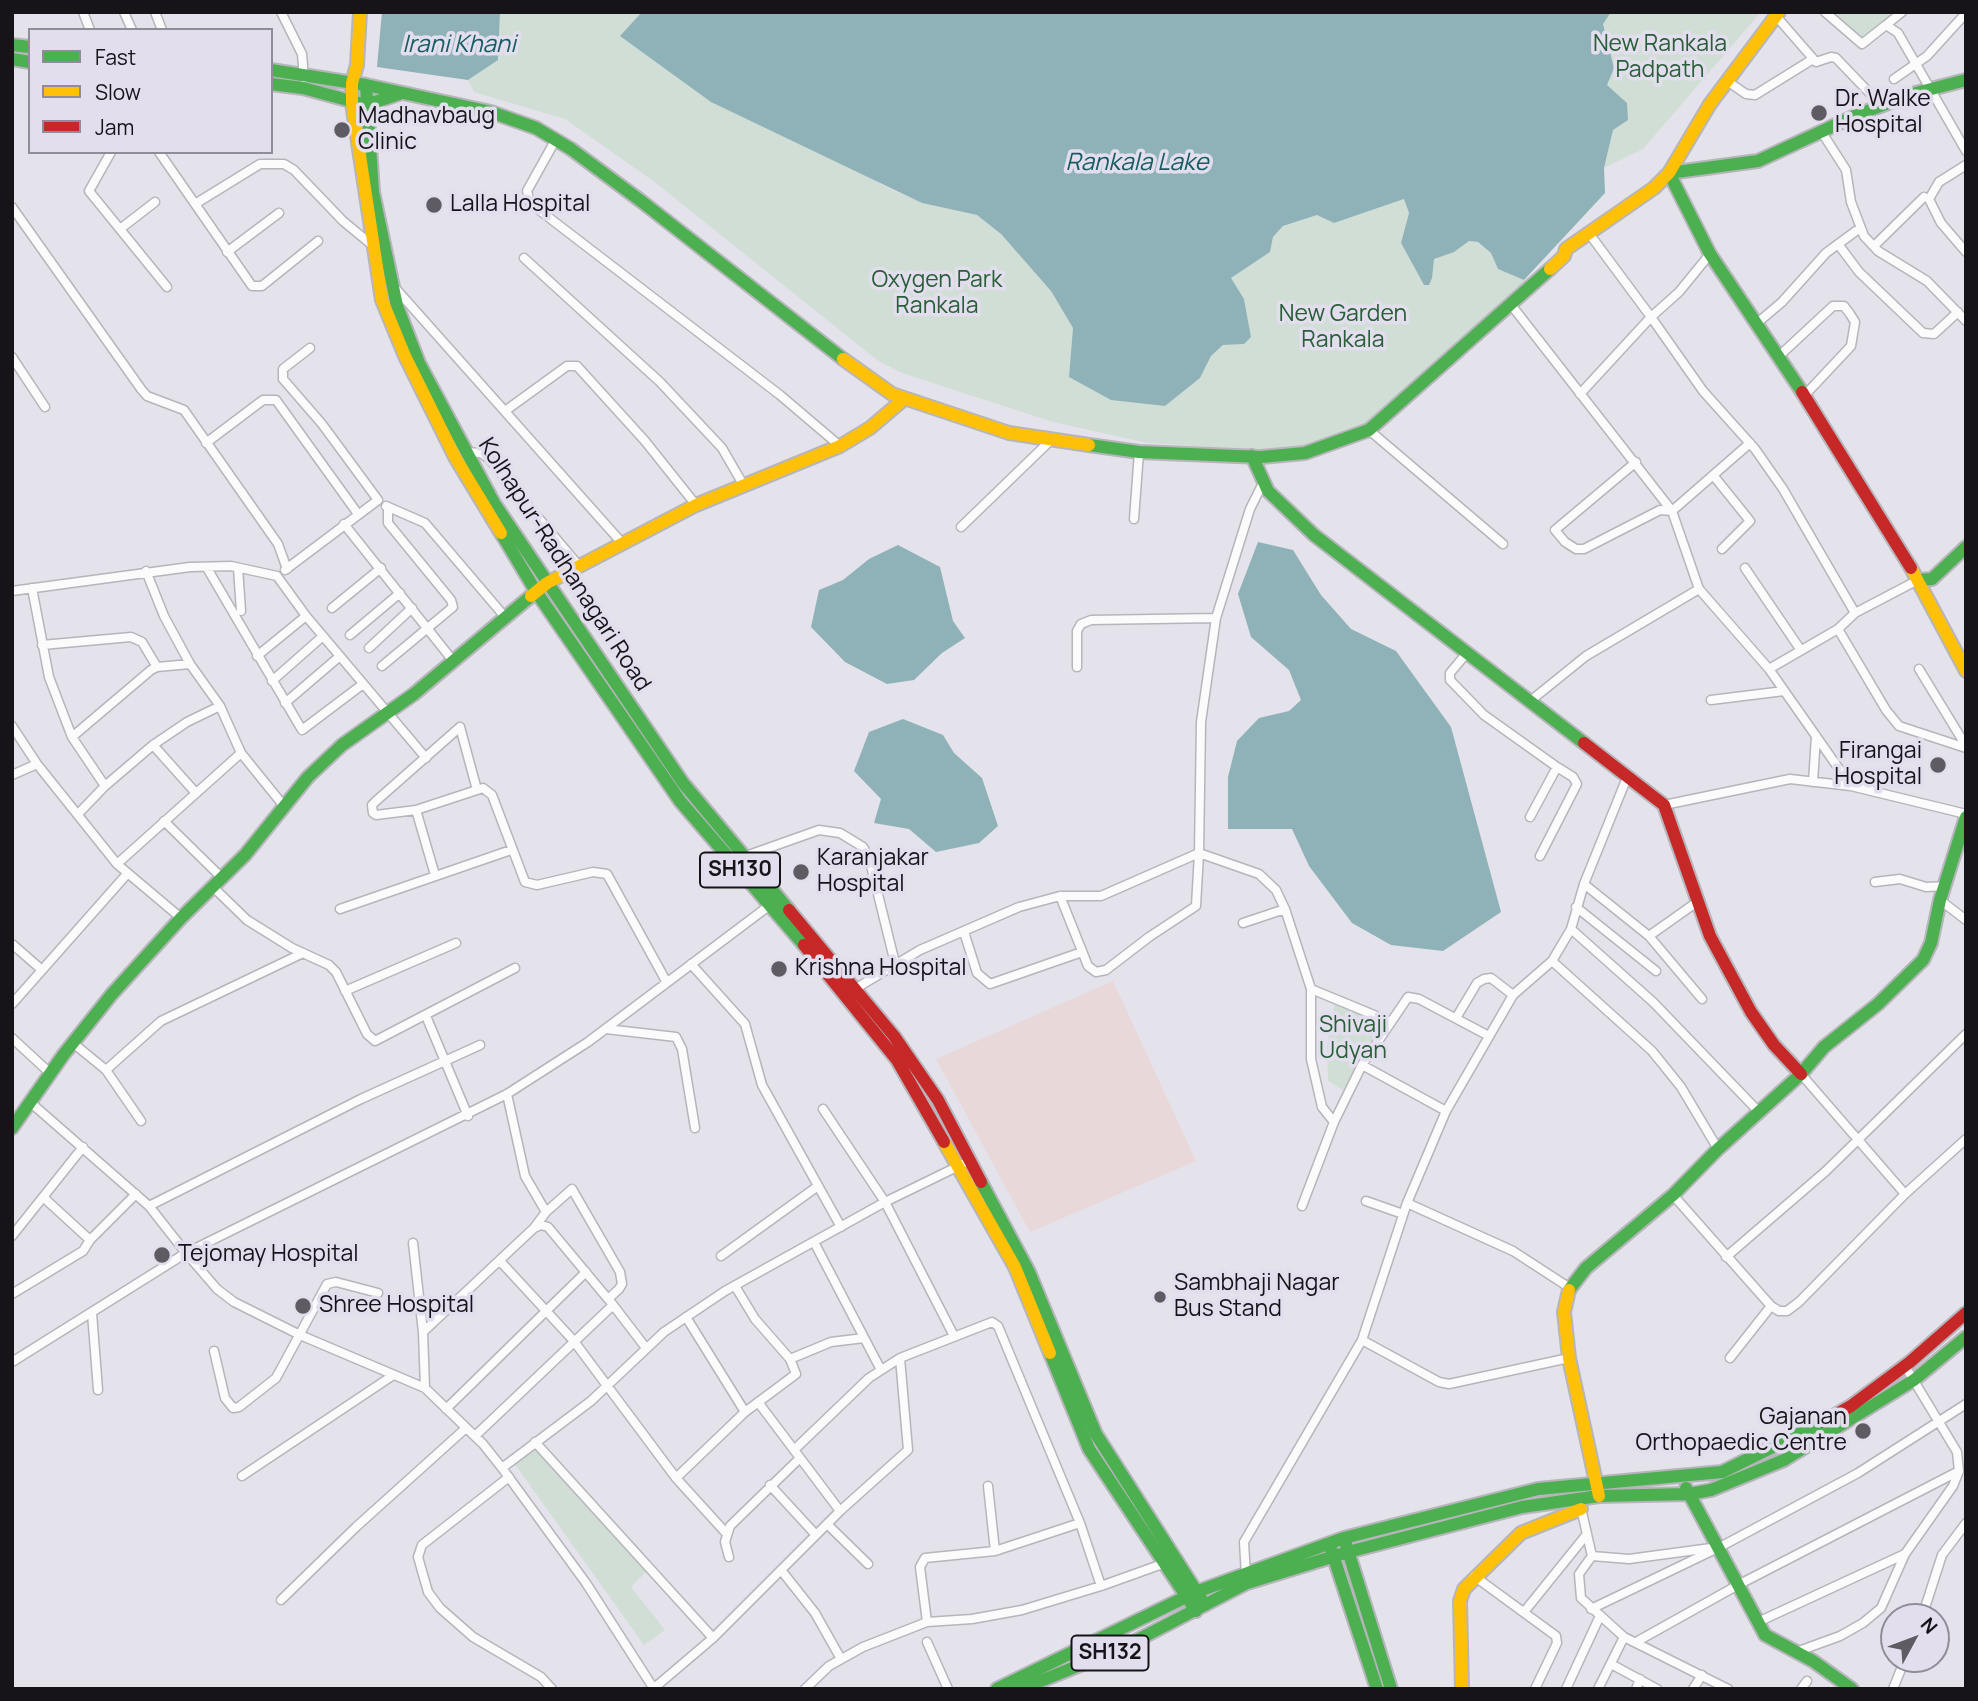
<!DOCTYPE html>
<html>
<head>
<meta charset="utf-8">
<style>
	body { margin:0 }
	#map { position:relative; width:1978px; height:1701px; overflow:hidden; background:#e4e2ea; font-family:Manrope,sans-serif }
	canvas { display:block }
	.frame { position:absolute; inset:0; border:14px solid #161419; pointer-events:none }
	.legend { position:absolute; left:28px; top:28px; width:245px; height:126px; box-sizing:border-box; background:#e3deed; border:2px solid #918d98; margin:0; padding:9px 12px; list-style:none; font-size:21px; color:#161419 }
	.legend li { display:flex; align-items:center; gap:14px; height:35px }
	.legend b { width:35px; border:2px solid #918d98 }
	.north { position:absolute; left:1880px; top:1603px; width:70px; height:70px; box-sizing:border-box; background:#e3deed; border:2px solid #918d98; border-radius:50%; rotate:49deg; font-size:19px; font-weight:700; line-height:28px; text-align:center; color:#161419 }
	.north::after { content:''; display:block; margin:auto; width:24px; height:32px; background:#5e5c62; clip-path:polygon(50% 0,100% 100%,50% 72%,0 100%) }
</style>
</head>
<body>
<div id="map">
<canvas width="1978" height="1701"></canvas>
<div class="frame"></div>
<ul class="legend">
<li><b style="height:9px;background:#4caf50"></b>Fast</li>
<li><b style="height:9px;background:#ffc107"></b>Slow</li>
<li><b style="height:9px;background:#c62828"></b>Jam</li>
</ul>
<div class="north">N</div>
</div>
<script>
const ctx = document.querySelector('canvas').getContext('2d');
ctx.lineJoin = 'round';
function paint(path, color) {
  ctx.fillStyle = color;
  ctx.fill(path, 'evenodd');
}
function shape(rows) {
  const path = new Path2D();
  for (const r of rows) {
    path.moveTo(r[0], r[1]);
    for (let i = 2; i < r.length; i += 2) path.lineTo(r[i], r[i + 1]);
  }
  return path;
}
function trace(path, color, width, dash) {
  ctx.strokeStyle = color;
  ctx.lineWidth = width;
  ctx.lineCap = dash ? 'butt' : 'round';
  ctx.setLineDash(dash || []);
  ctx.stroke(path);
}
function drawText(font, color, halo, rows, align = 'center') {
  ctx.font = font + ' Manrope,sans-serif';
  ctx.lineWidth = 7;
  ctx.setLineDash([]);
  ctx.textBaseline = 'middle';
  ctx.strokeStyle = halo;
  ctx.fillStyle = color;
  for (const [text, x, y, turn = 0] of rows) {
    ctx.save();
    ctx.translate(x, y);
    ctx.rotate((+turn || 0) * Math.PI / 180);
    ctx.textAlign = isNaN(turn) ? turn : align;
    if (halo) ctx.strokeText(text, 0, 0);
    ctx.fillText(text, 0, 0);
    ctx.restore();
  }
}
paint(shape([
	[1113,981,1196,1161,1030,1232,936,1059]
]), '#e8d8da');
paint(shape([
	[500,12,642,12,621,36,888,188,922,203,977,215,1001,234,1051,291,1073,328,1069,377,1165,406,1200,378,1211,356,1224,345,1244,344,1251,337,1244,299,1231,278,1270,252,1273,237,1283,226,1317,215,1334,223,1404,199,1409,213,1401,243,1424,285,1434,259,1469,241,1478,242,1491,253,1498,269,1524,280,1531,287,1369,430,1305,453,1148,443,1053,422,902,373,877,360,656,183,565,119,474,92,468,80,498,60],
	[1611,12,1761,12,1643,149,1604,168,1613,130,1627,120,1627,103,1607,86,1603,24],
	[1831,12,1893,12,1867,42],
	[1334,1005,1391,1022,1348,1093,1328,1081,1327,1046],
	[535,1446,647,1571,631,1587,665,1630,644,1645,514,1463]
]), '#d1ded6');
paint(shape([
	[382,12,500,12,498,60,468,80,377,67],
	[642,12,1611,12,1603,24,1614,68,1607,85,1627,103,1628,120,1613,130,1604,168,1605,193,1524,280,1498,269,1491,253,1478,242,1469,241,1454,252,1434,259,1432,278,1429,285,1424,285,1401,243,1409,213,1404,199,1334,223,1317,215,1283,226,1273,237,1270,252,1231,278,1244,299,1251,337,1244,344,1223,345,1211,356,1200,378,1165,406,1111,400,1069,377,1073,328,1051,291,1001,234,977,215,922,203,711,102,620,36],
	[1258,542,1293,550,1321,595,1351,629,1396,651,1451,727,1501,912,1443,951,1391,945,1352,923,1309,866,1292,829,1228,829,1228,777,1237,741,1259,718,1289,711,1301,700,1289,670,1251,637,1238,594],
	[898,545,940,567,953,621,965,638,942,653,914,680,887,684,845,662,811,627,819,590,843,580,869,559],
	[903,719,943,735,954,753,982,778,998,826,979,843,936,852,909,829,874,823,881,799,854,771,869,732]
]), '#8fb2b8');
const street = shape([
	[83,12,90,30],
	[124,12,132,30],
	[155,12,162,30],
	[281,12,302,54,304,78],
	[1825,12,1862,44,1886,25,1898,33,1966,151],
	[1776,16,1816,62,1831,57,1836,58,1882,106],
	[1886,25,1902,12],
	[1894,79,1927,56,1966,13],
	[1727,81,1746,94,1755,95,1813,59],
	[1821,131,1846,170,1851,202,1864,236,1878,251,1927,281,1966,321],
	[556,139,527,191,530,203,780,395,840,446],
	[111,152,89,191,167,287],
	[159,152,252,286,262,286,318,241],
	[1966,165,1939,182,1929,199,1941,223,1966,252],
	[195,204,260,164,284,164,294,170,343,221,372,245],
	[12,207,141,389,147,396,184,410,278,544,287,569],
	[120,229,155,202],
	[1838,244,1859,272,1923,333,1934,334,1958,312],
	[1874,246,1924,197],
	[227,252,279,213],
	[1710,254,1679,292,1651,317,1703,391,1755,449,1783,489,1855,613],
	[524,258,660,382,722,448,744,486],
	[396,289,622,543],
	[1512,306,1672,511,1699,589,1769,669,1851,786],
	[1756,324,1782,302,1826,253,1860,228],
	[12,357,45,407],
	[1777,358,1833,306,1844,306,1850,314,1855,322,1851,346,1805,395],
	[1580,394,1651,317,1588,232],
	[505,411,567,366,577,366,645,441,696,505],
	[1369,430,1503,544],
	[206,443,263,400,276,400,358,514],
	[466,452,481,453,488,458,580,567],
	[1636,462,1555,530,1565,542,1576,549,1584,549,1660,510,1672,511,1750,443],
	[1713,475,1750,521,1722,549],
	[1264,481,1250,509,1216,618,1201,722,1199,853,1259,874,1276,890,1285,909,1311,989],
	[386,506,425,523,505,617],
	[1134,519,1139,452],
	[344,524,454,662],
	[961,527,1051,440],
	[207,568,302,730,363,684],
	[238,568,241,611],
	[1745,568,1800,649],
	[285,570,378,500,322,424,283,379,283,369,310,348],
	[146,571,164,616,190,664,220,706,241,753,283,805],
	[32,588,49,677,72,737,105,786,78,814],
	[12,591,190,567,231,566,277,576,306,616,426,758],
	[332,608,381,568],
	[1838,629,1886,710,1899,726,1966,748],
	[350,635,400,593],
	[42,645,131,637,142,642,157,667],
	[369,648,412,608],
	[1466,654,1450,673,1450,680,1484,715,1557,767,1530,817],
	[257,656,306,616],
	[382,666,453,607,451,600,388,523,388,507],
	[1077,667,1077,631,1081,624,1091,620,1216,618],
	[1769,669,1838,629,1855,613,1918,580],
	[1919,669,1966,746],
	[272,681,323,636],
	[1711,700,1784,691],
	[1529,702,1586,656,1699,589],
	[285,703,340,656],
	[12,726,37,764,117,864,181,918],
	[460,727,477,790,416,810,376,815,373,813,372,805,376,801,460,727],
	[72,737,151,670,157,667,190,664],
	[153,745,195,792],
	[12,775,37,764],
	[1813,782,1816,736],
	[105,786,153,745,187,722,220,706],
	[477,790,483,788,492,795,525,882,537,885,593,872,607,874,666,981],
	[1664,805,1790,779,1851,786,1966,814],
	[416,810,435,875],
	[164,821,222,878],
	[1540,856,1577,784,1573,777,1557,767],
	[743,857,819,830,840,833,863,847,869,858,895,963],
	[117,864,241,753],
	[1875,882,1900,879,1926,887,1946,886],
	[1584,884,1649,936,1697,902],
	[213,887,247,920,292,948,329,965,336,972,367,1034,375,1041,515,968],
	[1940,900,1966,920],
	[1576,907,1656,971],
	[340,909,511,850],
	[1243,923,1285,909],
	[1571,929,1653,1002,1760,1113],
	[964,932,977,973,990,984,1082,952],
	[1649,936,1702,999],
	[12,944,42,970],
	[1552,961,1652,1051,1681,1087,1718,1149],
	[691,964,745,1024,762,1085,841,1227],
	[853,990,920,950,1019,907,1060,896,1101,896,1199,853,1196,906,1149,937,1106,970,1096,972,1088,966,1060,896],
	[345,991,456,943],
	[12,1004,127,874],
	[426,1016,468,1116],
	[1456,1018,1477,983,1484,979,1491,978,1513,995],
	[606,1029,676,1037,682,1049,695,1128],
	[12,1038,51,1074],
	[73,1043,106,1070,141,1121],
	[1362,1065,1446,1111],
	[106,1070,161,1021,303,953],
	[1801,1074,1905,1194,1966,1139],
	[507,1094,525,1176,546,1212],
	[30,1102,149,1206,186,1253,507,1094,588,1042,774,902],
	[823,1109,885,1202,954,1336],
	[1334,1122,1322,1107,1311,1059,1311,989,1391,1022],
	[1673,1195,1771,1306,1779,1311,1787,1311,1799,1302,1905,1194],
	[1366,1201,1403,1214],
	[1407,1203,1513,1251,1570,1288],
	[149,1206,361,1099,480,1045],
	[1302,1206,1334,1122,1362,1065,1408,997,1419,999,1487,1035],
	[12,1236,83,1147],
	[90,1240,136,1194],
	[814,1242,881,1370],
	[413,1243,423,1332,425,1388],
	[721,1256,818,1186],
	[1726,1257,1826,1171,1966,1034],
	[500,1261,573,1340,676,1478],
	[12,1294,83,1251,90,1240,43,1197],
	[610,1301,646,1348],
	[92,1313,98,1390],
	[686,1317,745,1412],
	[423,1332,534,1228,541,1225,548,1227,608,1299,619,1289,622,1284,620,1272,572,1189,546,1212,534,1228],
	[1362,1340,1439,1382,1449,1384,1569,1358],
	[214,1351,225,1398,233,1408,239,1407,276,1378,327,1284,336,1282,378,1293],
	[1730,1358,1771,1306],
	[790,1359,831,1342,864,1338],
	[12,1362,186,1253,217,1289,234,1302,300,1335,425,1388,483,1444,502,1468,586,1583,654,1689],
	[758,1402,840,1511],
	[446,1409,586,1272],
	[475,1436,613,1305],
	[535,1442,713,1638],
	[794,1450,869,1378,900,1358],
	[502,1468,591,1401,664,1332,725,1291,885,1202,971,1160],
	[242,1476,392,1376],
	[509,1477,422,1545,418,1557,428,1592,440,1608,473,1637,541,1677,552,1689],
	[770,1485,816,1535],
	[988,1486,995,1551],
	[1581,1508,1592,1556,1579,1574,1581,1598,1624,1637,1728,1689],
	[827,1524,868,1564],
	[726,1533,676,1478,745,1412,796,1374,790,1359,755,1319,735,1286],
	[1592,1556,1629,1559,1711,1548],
	[729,1557,725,1542,730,1526,800,1458],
	[781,1570,815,1613,841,1659],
	[1246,1576,1244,1542,1362,1340,1407,1203,1446,1111,1513,995,1552,961,1571,929,1584,884,1628,775],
	[1474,1576,1556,1636,1557,1643,1535,1689],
	[281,1600,356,1527,466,1428],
	[1591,1609,1720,1547,1858,1473,1966,1404],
	[1524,1612,1587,1534],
	[1922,1617,1942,1555,1966,1523],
	[927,1622,920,1567,925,1558,995,1551,1080,1523],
	[1758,1622,1905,1554],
	[927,1642,948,1689],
	[1636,1642,1738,1585,1959,1471],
	[1796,1652,1840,1636,1863,1623,1881,1608,1905,1554,1953,1486,1959,1471,1957,1452,1905,1366],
	[1611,1664,1657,1689],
	[653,1689,713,1638,840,1511,908,1450,900,1358,992,1322,998,1326,1080,1523,1101,1586,1168,1562],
	[805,1689,829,1666,863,1647,927,1622,972,1619,1022,1610,1101,1586],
	[1566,1689,1599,1618],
	[1598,1689,1624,1637],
	[1636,1689,1640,1679],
	[1693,1689,1702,1675],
	[1801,1689,1807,1681],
	[1893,1689,1905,1659]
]);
const fast = shape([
	[12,45,30,47],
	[12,59,30,62],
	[271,70,366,85,491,112,536,128,571,149,641,201,843,359],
	[271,84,303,88,366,105,399,94],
	[366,85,373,192,397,306,419,363,494,503,683,783,789,910],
	[1802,392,1710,254,1669,173,1758,161,1857,115,1912,94,1966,80],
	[1089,445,1139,452,1261,457,1305,453,1369,430,1550,269],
	[1252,456,1268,491,1314,535,1584,743],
	[501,533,535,590,680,801,804,945],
	[1918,580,1932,579,1966,547],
	[12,1128,64,1054,112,994,181,918,245,855,308,777,342,745,414,694,531,596],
	[981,1182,1029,1272,1096,1434,1205,1605],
	[1569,1290,1586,1268,1673,1195,1718,1149,1801,1074,1824,1047,1878,1004,1923,960,1931,943,1940,900,1966,817],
	[1050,1353,1089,1449,1196,1611],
	[1686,1488,1765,1635,1813,1661,1852,1689],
	[1344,1538,1538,1489,1722,1472,1823,1422],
	[1331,1549,1377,1689],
	[1348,1552,1522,1507,1599,1496,1689,1494,1711,1490,1784,1460,1914,1380,1966,1337],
	[997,1689,1196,1592,1344,1538,1391,1689],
	[1021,1689,1122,1648,1247,1583,1348,1552]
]);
const slow = shape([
	[352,83,357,65,360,12],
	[352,83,352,103,382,300,405,356,455,457,501,533],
	[1550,269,1564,256,1566,249,1654,188,1669,173,1710,104,1779,12],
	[843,359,892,394,1009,433,1089,445],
	[1911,568,1966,671],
	[531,596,547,583,696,505,840,446,870,428,904,399],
	[944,1142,1015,1267,1050,1353],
	[1569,1290,1564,1312,1569,1358,1599,1496],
	[1462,1689,1460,1601,1464,1589,1521,1533,1581,1509]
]);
const jam = shape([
	[1802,392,1911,568],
	[1584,743,1664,805,1710,936,1751,1012,1774,1045,1801,1074],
	[789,910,894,1036,938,1100,981,1182],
	[804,945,897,1060,944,1142],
	[1823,1422,1851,1406,1910,1362,1966,1313]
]);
trace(street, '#b6b5bb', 11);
trace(fast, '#b6b5bb', 16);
trace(slow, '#b6b5bb', 16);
trace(jam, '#b6b5bb', 16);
trace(street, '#fbfbfc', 8);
trace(fast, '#4caf50', 12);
trace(slow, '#ffc107', 12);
trace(jam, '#c62828', 12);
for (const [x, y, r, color] of [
	[1819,113,9,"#5e5c62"],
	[342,130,9,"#5e5c62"],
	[434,205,9,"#5e5c62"],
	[1938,765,9,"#5e5c62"],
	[801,872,9,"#5e5c62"],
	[779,969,9,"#5e5c62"],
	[162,1255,9,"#5e5c62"],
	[1160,1297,7,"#5e5c62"],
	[303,1306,9,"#5e5c62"],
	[1863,1431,9,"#5e5c62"]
]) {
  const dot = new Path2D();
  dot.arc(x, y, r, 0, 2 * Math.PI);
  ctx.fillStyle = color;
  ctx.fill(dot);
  trace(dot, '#e3deed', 2.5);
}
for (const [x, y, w] of [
	[740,870,80],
	[1110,1653,77]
]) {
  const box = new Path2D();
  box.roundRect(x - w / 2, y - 17.5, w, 35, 5);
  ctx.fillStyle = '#e3deed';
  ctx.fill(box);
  trace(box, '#161419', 2);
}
drawText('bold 21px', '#161419', null, [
	["SH130",740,870],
	["SH132",1110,1653]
]);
drawText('23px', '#2a5e38', '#e3deed', [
	["New Rankala",1660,45],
	["Padpath",1660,71],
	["Oxygen Park",937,281],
	["Rankala",937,307],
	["New Garden",1343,315],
	["Rankala",1343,341],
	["Shivaji",1353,1026],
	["Udyan",1353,1052]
]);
drawText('23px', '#161419', '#e3deed', [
	["Dr. Walke",1835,100],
	["Hospital",1835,126],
	["Madhavbaug",358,117],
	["Clinic",358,143],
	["Lalla Hospital",450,205],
	["Firangai",1922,752,"right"],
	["Hospital",1922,778,"right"],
	["Karanjakar",817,859],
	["Hospital",817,885],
	["Krishna Hospital",795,969],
	["Tejomay Hospital",178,1255],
	["Sambhaji Nagar",1174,1284],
	["Bus Stand",1174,1310],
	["Shree Hospital",319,1306],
	["Gajanan",1847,1418,"right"],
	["Orthopaedic Centre",1847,1444,"right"]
], 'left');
drawText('23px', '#161419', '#e3deed', [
	["Kolhapur-Radhanagari Road",564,565,57]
]);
drawText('italic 24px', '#165d63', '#e3deed', [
	["Irani Khani",459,45],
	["Rankala Lake",1137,163]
]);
</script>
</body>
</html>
